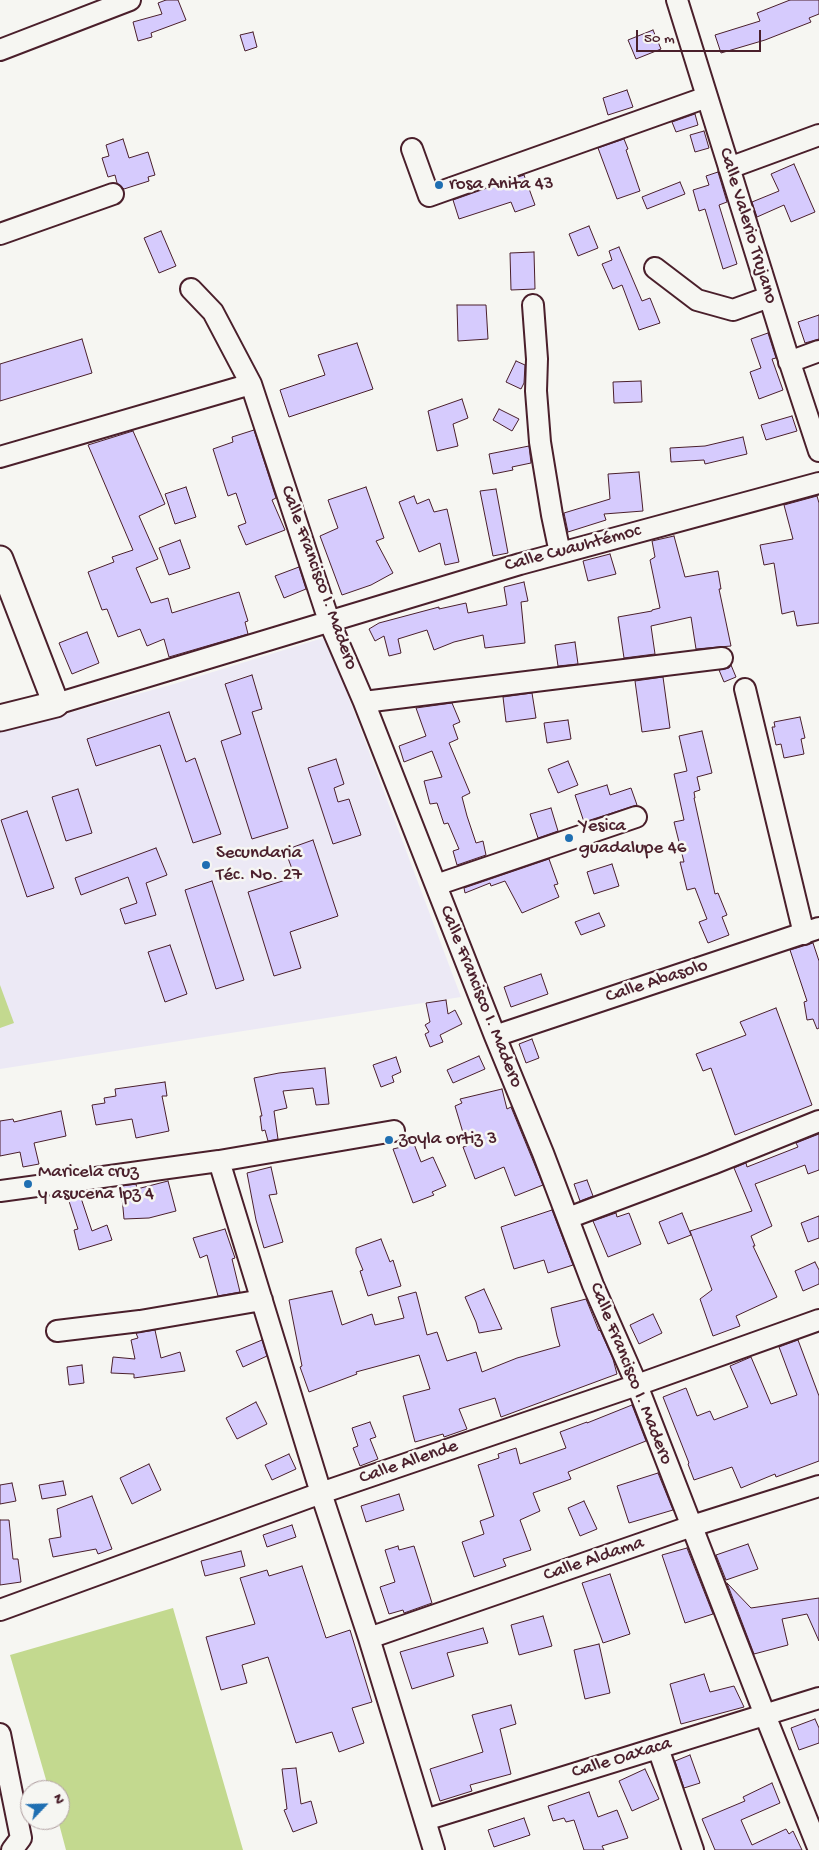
<!DOCTYPE html>
<html>
<head>
<meta charset="utf-8">
<style>
	body { margin:0 }
	#map { position:relative; width:819px; height:1850px; overflow:hidden; background:#f6f6f2; font-family:"Gochi Hand",sans-serif }
	canvas { display:block }
	.north { position:absolute; left:20px; top:1780px; width:50px; height:50px; box-sizing:border-box; background:#f6f6f2; border:1px solid #b1a0a2; border-radius:50%; rotate:66deg; font-size:14px; font-weight:700; line-height:20px; text-align:center; color:#4a1f2b }
	.north::after { content:''; display:block; margin:auto; width:18px; height:22px; background:#1f6fb2; clip-path:polygon(50% 0,100% 100%,50% 72%,0 100%) }
	.scale { position:absolute; left:636px; top:30px; width:125px; height:22px; box-sizing:border-box; border:2px solid #4a1f2b; border-top:0; padding-left:6px; font-size:15px; line-height:18px; white-space:nowrap; color:#4a1f2b; -webkit-text-stroke:4px #f6f6f2; paint-order:stroke }
</style>
</head>
<body>
<div id="map">
<canvas width="819" height="1850"></canvas>
<div class="north">N</div>
<div class="scale">50 m</div>
</div>
<script>
const ctx = document.querySelector('canvas').getContext('2d');
ctx.lineJoin = 'round';
function paint(path, color) {
  ctx.fillStyle = color;
  ctx.fill(path, 'evenodd');
}
function shape(rows) {
  const path = new Path2D();
  for (const r of rows) {
    path.moveTo(r[0], r[1]);
    for (let i = 2; i < r.length; i += 2) path.lineTo(r[i], r[i + 1]);
  }
  return path;
}
function trace(path, color, width, dash) {
  ctx.strokeStyle = color;
  ctx.lineWidth = width;
  ctx.lineCap = dash ? 'butt' : 'round';
  ctx.setLineDash(dash || []);
  ctx.stroke(path);
}
function drawText(font, color, halo, rows, align = 'center') {
  ctx.font = font + ' "Gochi Hand",sans-serif';
  ctx.lineWidth = 5;
  ctx.setLineDash([]);
  ctx.textBaseline = 'middle';
  ctx.strokeStyle = halo;
  ctx.fillStyle = color;
  for (const [text, x, y, turn = 0] of rows) {
    ctx.save();
    ctx.translate(x, y);
    ctx.rotate((+turn || 0) * Math.PI / 180);
    ctx.textAlign = isNaN(turn) ? turn : align;
    if (halo) ctx.strokeText(text, 0, 0);
    ctx.fillText(text, 0, 0);
    ctx.restore();
  }
}
paint(shape([
	[326,637,461,997,0,1069,0,732,174,684]
]), '#ece9f5');
paint(shape([
	[0,985,14,1023,0,1028],
	[173,1608,243,1850,66,1850,58,1820,60,1820,60,1790,49,1790,10,1655]
]), '#c3d98f');
const building = shape([
	[166,0,178,0,186,20,151,33,152,37,138,41,133,22,162,14,158,3,166,0],
	[790,0,819,0,819,14,809,18,811,22,765,40,721,53,715,35,760,21,757,13,790,0],
	[653,30,661,49,636,59,628,40,653,30],
	[253,32,257,47,245,51,240,35,253,32],
	[627,90,633,107,608,115,603,98,627,90],
	[695,114,698,125,676,132,672,122,695,114],
	[704,131,709,148,695,152,690,135,704,131],
	[123,139,129,158,148,152,155,175,148,177,149,181,124,189,117,183,115,175,108,177,102,158,109,156,106,145,123,139],
	[624,139,628,149,626,150,640,191,617,199,598,148,624,139],
	[794,164,815,212,791,222,784,205,757,217,752,202,779,191,771,174,794,164],
	[718,172,727,202,719,205,737,264,723,269,705,209,699,211,693,190,709,185,706,176,718,172],
	[524,175,535,205,515,212,511,202,459,219,453,200,524,175],
	[680,182,685,194,647,209,642,197,680,182],
	[589,226,598,248,578,256,569,234,589,226],
	[161,231,176,266,159,273,144,238,161,231],
	[619,247,642,301,650,298,660,323,639,330,622,285,613,289,602,264,612,260,609,251,619,247],
	[534,252,535,289,511,290,510,253,534,252],
	[457,305,486,305,488,339,458,341,457,305],
	[819,315,819,339,805,343,798,322,819,315],
	[768,333,776,358,772,359,783,390,759,399,750,372,761,368,751,339,768,333],
	[82,339,92,373,0,401,0,364,82,339],
	[357,343,373,389,289,417,280,390,325,375,318,355,357,343],
	[516,361,525,365,524,383,521,389,506,382,516,361],
	[641,381,642,402,614,403,613,382,641,381],
	[462,399,468,418,453,424,458,446,437,451,428,411,462,399],
	[499,409,519,419,512,431,493,420,499,409],
	[792,416,797,431,766,440,761,425,792,416],
	[254,430,276,498,272,500,285,530,246,545,238,526,246,523,236,493,228,496,213,449,233,442,232,437,254,430],
	[133,431,165,504,139,516,158,559,136,568,151,603,168,598,172,613,239,592,248,621,245,622,248,634,169,657,164,639,147,646,140,629,118,637,107,609,102,610,88,572,114,562,112,557,133,550,88,445,133,431],
	[743,437,747,454,705,464,704,460,671,462,670,448,705,446,743,437],
	[529,446,531,463,512,467,513,470,493,474,489,454,529,446],
	[639,472,643,511,604,514,606,520,568,532,564,513,610,499,608,474,639,472],
	[186,487,196,517,175,524,165,494,186,487],
	[366,487,384,538,376,541,393,573,371,585,342,595,320,536,338,528,328,500,366,487],
	[496,489,508,553,493,556,480,491,496,489],
	[414,496,417,504,429,499,434,512,447,509,459,562,445,565,440,543,419,552,399,502,414,496],
	[817,496,819,503,819,623,797,626,794,611,782,614,774,563,764,565,760,545,793,539,784,505,817,496],
	[674,536,685,577,718,571,721,589,719,589,731,646,696,649,691,617,651,626,655,654,624,658,618,617,652,611,652,610,660,608,650,560,655,557,652,541,674,536],
	[180,540,190,568,169,575,159,548,180,540],
	[610,554,616,574,588,581,583,561,610,554],
	[299,567,306,589,284,598,275,576,299,567],
	[524,582,528,601,521,602,525,643,485,648,483,635,454,642,434,650,427,630,398,639,401,653,389,656,384,636,375,641,369,629,379,623,439,607,439,609,466,603,468,613,507,605,504,587,524,582],
	[87,632,99,663,72,674,59,643,87,632],
	[575,642,578,664,558,666,555,645,575,642],
	[731,665,736,677,724,682,719,670,729,668,731,665],
	[252,675,262,709,252,712,288,828,252,839,221,741,241,734,225,684,252,675],
	[663,677,670,728,642,732,635,681,663,677],
	[532,693,536,718,506,722,503,697,532,693],
	[452,703,460,722,453,725,458,739,449,743,470,793,462,797,467,816,476,843,483,841,486,855,457,865,453,851,459,849,448,823,444,824,437,803,430,804,424,781,442,777,432,751,404,762,399,746,426,736,416,708,452,703],
	[169,712,186,762,195,758,221,834,193,843,160,745,96,766,87,739,169,712],
	[800,717,805,738,801,739,804,754,784,758,781,744,776,745,772,727,775,727,774,722,800,717],
	[568,720,571,739,547,743,544,723,568,720],
	[702,731,712,773,697,777,700,790,694,792,695,798,694,798,715,894,718,893,727,915,722,917,729,935,708,943,699,922,707,919,695,888,687,890,680,862,684,862,674,822,684,820,674,774,687,771,679,736,702,731],
	[336,759,344,784,334,788,338,802,349,799,361,835,333,844,308,768,336,759],
	[568,761,578,785,558,793,548,769,568,761],
	[607,785,610,795,631,788,637,805,584,822,575,795,607,785],
	[78,789,92,833,66,841,52,797,78,789],
	[551,808,558,831,538,838,530,814,551,808],
	[27,811,54,888,27,897,1,820,27,811],
	[313,840,338,916,290,932,301,968,274,976,248,892,295,877,285,850,313,840],
	[156,848,167,875,146,883,156,915,125,924,120,909,137,903,128,877,81,895,75,878,156,848],
	[549,859,558,884,554,885,559,897,522,913,505,881,491,886,490,883,465,893,464,888,549,859],
	[612,864,619,886,594,894,587,872,612,864],
	[212,881,244,980,216,989,185,890,212,881],
	[599,913,605,926,581,935,575,922,599,913],
	[813,943,819,961,819,1028,817,1029,813,1019,807,1020,804,1002,807,1001,790,950,813,943],
	[170,945,187,994,165,1002,148,952,170,945],
	[541,974,548,994,511,1007,504,987,541,974],
	[446,1000,448,1014,455,1010,462,1024,440,1035,443,1042,430,1047,425,1034,429,1032,425,1025,430,1022,426,1003,446,1000],
	[776,1008,812,1105,735,1135,711,1068,703,1071,696,1054,746,1035,740,1022,776,1008],
	[532,1039,539,1058,526,1063,519,1044,532,1039],
	[479,1056,485,1069,453,1083,447,1070,479,1056],
	[396,1057,401,1072,392,1076,394,1082,381,1087,373,1065,396,1057],
	[325,1068,329,1104,316,1105,313,1088,283,1091,287,1108,274,1111,278,1139,268,1141,265,1130,262,1131,260,1116,262,1116,254,1078,279,1073,325,1068],
	[165,1082,167,1096,162,1096,169,1131,136,1138,132,1119,96,1125,92,1105,105,1103,104,1098,116,1096,115,1089,165,1082],
	[502,1089,507,1109,511,1107,543,1185,515,1196,504,1167,475,1179,463,1147,467,1146,455,1106,462,1103,460,1099,502,1089],
	[61,1111,66,1136,34,1143,39,1164,23,1167,20,1152,0,1156,0,1121,13,1119,14,1122,61,1111],
	[819,1134,819,1170,808,1174,805,1165,755,1184,772,1226,751,1236,755,1246,753,1246,777,1297,736,1316,740,1326,713,1336,700,1299,712,1290,690,1231,752,1211,734,1168,746,1163,747,1167,798,1147,796,1143,819,1134],
	[414,1144,421,1162,433,1157,446,1186,432,1192,434,1195,413,1203,393,1149,414,1144],
	[271,1167,277,1194,269,1195,283,1242,264,1248,256,1220,247,1173,271,1167],
	[587,1180,593,1196,580,1201,574,1184,587,1180],
	[168,1181,176,1211,149,1218,124,1219,121,1186,136,1184,137,1189,168,1181],
	[79,1192,92,1231,107,1225,112,1240,79,1250,74,1230,78,1229,67,1195,79,1192],
	[552,1210,573,1265,548,1273,544,1260,514,1269,501,1227,552,1210],
	[616,1213,617,1217,629,1213,641,1244,608,1257,593,1221,616,1213],
	[682,1213,691,1235,668,1244,659,1222,682,1213],
	[819,1216,819,1238,808,1242,801,1223,819,1216],
	[225,1229,235,1258,232,1259,240,1292,218,1296,207,1255,200,1258,193,1238,225,1229],
	[381,1239,390,1262,393,1260,401,1286,368,1296,360,1271,363,1270,356,1253,356,1248,381,1239],
	[815,1262,819,1270,819,1284,803,1291,795,1271,815,1262],
	[484,1289,502,1329,479,1333,476,1322,465,1297,484,1289],
	[332,1291,342,1325,372,1314,375,1325,404,1318,398,1297,416,1292,427,1335,437,1332,447,1361,476,1352,482,1372,517,1358,560,1346,557,1336,551,1308,586,1299,599,1331,600,1330,613,1359,617,1374,501,1417,495,1398,459,1409,467,1429,444,1437,443,1434,415,1442,403,1396,430,1389,419,1355,356,1372,357,1374,309,1392,300,1367,302,1366,289,1300,332,1291],
	[653,1314,662,1333,639,1344,630,1325,653,1314],
	[155,1330,161,1358,180,1352,185,1371,134,1378,134,1374,111,1373,113,1357,135,1359,131,1340,138,1338,136,1333,155,1330],
	[262,1340,267,1356,243,1367,236,1351,262,1340],
	[798,1340,819,1396,819,1461,776,1477,775,1474,741,1488,732,1467,694,1480,688,1464,689,1463,663,1397,686,1388,697,1416,710,1411,714,1420,748,1407,730,1366,751,1357,771,1404,797,1395,779,1347,798,1340],
	[82,1365,84,1383,69,1385,67,1367,82,1365],
	[256,1402,267,1424,237,1439,226,1418,256,1402],
	[632,1405,646,1441,568,1472,571,1479,533,1493,540,1511,520,1520,531,1550,503,1559,506,1566,474,1577,462,1542,484,1534,480,1521,494,1516,478,1465,499,1458,498,1454,516,1448,520,1464,566,1448,560,1432,587,1422,587,1423,632,1405],
	[370,1422,376,1437,370,1439,378,1459,360,1466,353,1448,358,1446,352,1428,370,1422],
	[289,1454,296,1469,272,1480,265,1465,289,1454],
	[149,1464,161,1490,132,1504,120,1478,149,1464],
	[658,1473,673,1510,629,1523,617,1486,658,1473],
	[63,1481,66,1495,42,1499,39,1485,63,1481],
	[12,1483,16,1501,0,1504,0,1485,12,1483],
	[399,1494,404,1510,366,1522,361,1506,399,1494],
	[92,1496,112,1549,98,1554,96,1549,53,1557,49,1539,61,1537,57,1509,92,1496],
	[584,1501,597,1529,580,1536,568,1508,584,1501],
	[0,1520,9,1520,13,1559,18,1559,21,1582,0,1585,0,1520],
	[292,1525,296,1537,267,1547,263,1535,292,1525],
	[748,1544,758,1569,726,1580,716,1555,748,1544],
	[398,1546,399,1550,414,1546,432,1603,404,1613,403,1610,389,1614,380,1587,395,1582,385,1550,398,1546],
	[687,1548,713,1614,685,1623,662,1555,687,1548],
	[241,1551,245,1566,205,1576,201,1561,241,1551],
	[302,1566,326,1638,350,1630,372,1702,352,1708,364,1743,339,1752,332,1732,296,1743,268,1657,242,1665,247,1683,221,1690,206,1637,255,1624,240,1578,267,1570,269,1576,302,1566],
	[610,1574,630,1634,603,1643,582,1583,610,1574],
	[727,1583,751,1608,819,1598,819,1641,807,1614,782,1619,788,1645,754,1654,727,1583],
	[543,1616,552,1646,519,1655,511,1625,543,1616],
	[483,1628,488,1643,447,1653,454,1676,412,1689,400,1652,483,1628],
	[599,1644,610,1693,585,1699,574,1650,599,1644],
	[704,1674,710,1692,734,1686,744,1707,681,1724,670,1684,704,1674],
	[511,1705,516,1724,500,1729,511,1774,470,1785,472,1791,440,1801,430,1769,483,1752,472,1715,511,1705],
	[815,1719,819,1728,819,1743,799,1750,791,1728,815,1719],
	[690,1755,700,1783,684,1788,675,1761,690,1755],
	[296,1768,301,1804,311,1801,317,1823,293,1832,284,1810,287,1809,282,1769,296,1768],
	[645,1769,659,1799,632,1811,619,1781,645,1769],
	[772,1783,780,1803,741,1820,752,1845,786,1829,789,1834,793,1831,802,1850,715,1850,702,1819,745,1801,743,1797,772,1783],
	[589,1792,598,1817,617,1810,628,1838,602,1846,604,1850,584,1850,574,1820,566,1822,564,1818,553,1821,548,1806,589,1792],
	[524,1818,530,1835,494,1847,488,1830,524,1818]
]);
paint(building, '#d6cbfd');
trace(building, '#4a1f2b', 1);
const minor = shape([
	[677,0,788,357,819,451],
	[0,50,130,0],
	[412,149,429,196,707,97],
	[729,168,819,135],
	[0,234,113,194],
	[655,268,697,300,733,310,769,297],
	[191,289,213,312,251,384,329,621,364,702,495,1036,543,1153,593,1285,637,1385,765,1715,819,1850],
	[533,305,537,359,536,391,540,442,552,515,560,553],
	[789,362,819,351],
	[0,457,251,384],
	[745,689,804,934],
	[364,702,722,658],
	[56,704,520,564,819,483],
	[436,885,636,817],
	[495,1036,819,928],
	[219,1161,321,1493,369,1638,434,1850],
	[0,1191,219,1161,394,1131],
	[568,1218,712,1164,819,1121],
	[57,1331,140,1321,262,1300],
	[0,1610,321,1493,637,1385,819,1320],
	[369,1638,692,1526,819,1486],
	[0,1734,21,1838,12,1850],
	[658,1748,693,1850],
	[425,1820,819,1698]
]);
const major = shape([
	[0,559,56,704,0,718]
]);
trace(minor, '#4a1f2b', 24);
trace(major, '#4a1f2b', 29);
trace(minor, '#f6f6f2', 20);
trace(major, '#f6f6f2', 25);
for (const [x, y, r, color] of [
	[439,185,5,"#1f6fb2"],
	[569,838,5,"#1f6fb2"],
	[206,865,5,"#1f6fb2"],
	[389,1140,5,"#1f6fb2"],
	[28,1184,5,"#1f6fb2"]
]) {
  const dot = new Path2D();
  dot.arc(x, y, r, 0, 2 * Math.PI);
  ctx.fillStyle = color;
  ctx.fill(dot);
  trace(dot, '#f6f6f2', 2);
}
drawText('19px', '#4a1f2b', '#f6f6f2', [
	["rosa Anita 43",449,185],
	["Yesica",579,827],
	["guadalupe 46",579,849],
	["Secundaria",216,854],
	["Téc. No. 27",216,876],
	["zoyla ortiz 3",399,1140],
	["Maricela cruz",38,1173],
	["y asucena lpz 4",38,1195]
], 'left');
drawText('19px', '#4a1f2b', '#f6f6f2', [
	["Calle Valerio Trujano",747,226,73],
	["Calle Cuauhtémoc",573,549,-15],
	["Calle Francisco I. Madero",318,578,70],
	["Calle Abasolo",657,982,-18],
	["Calle Francisco I. Madero",480,997,68],
	["Calle Francisco I. Madero",630,1374,68],
	["Calle Allende",409,1463,-19],
	["Calle Aldama",594,1560,-19],
	["Calle Oaxaca",622,1759,-17]
]);
</script>
</body>
</html>
